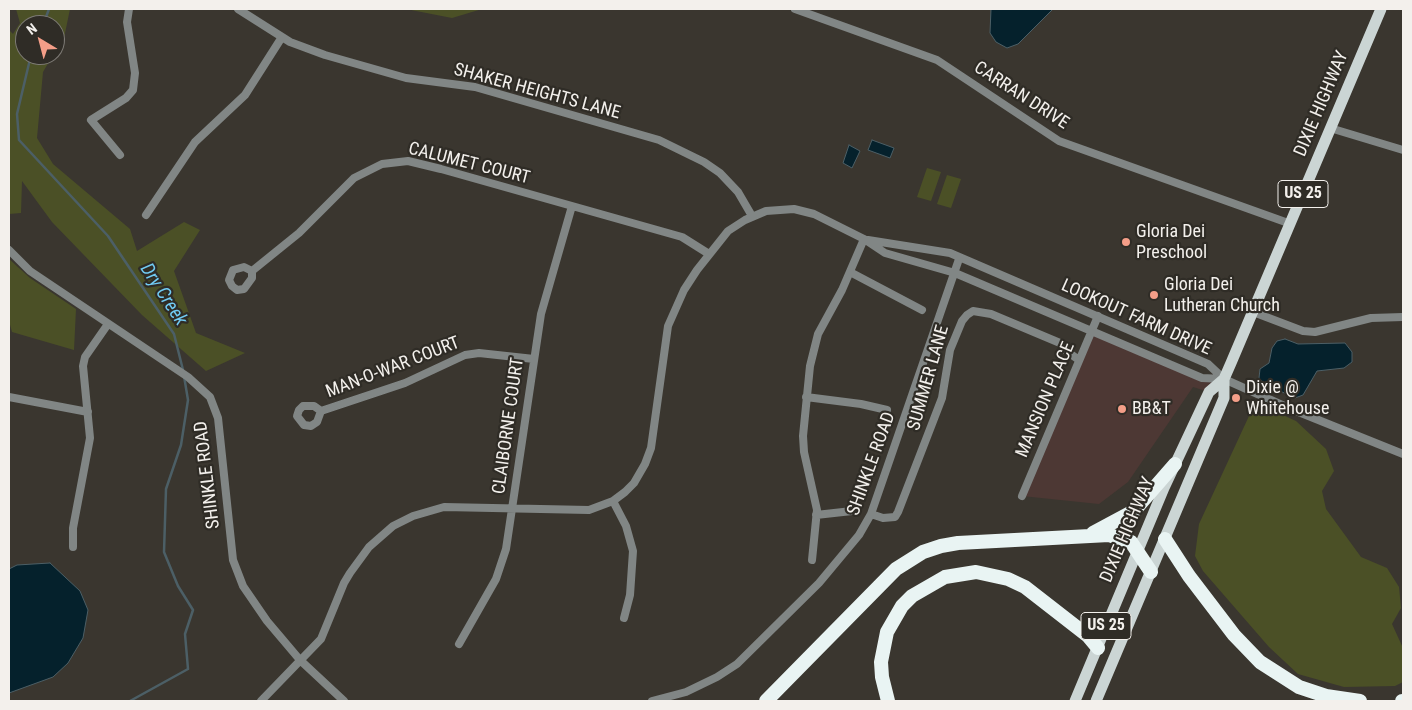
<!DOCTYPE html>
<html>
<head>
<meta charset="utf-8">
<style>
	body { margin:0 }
	#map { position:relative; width:1412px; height:710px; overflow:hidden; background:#3a362f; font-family:"Roboto Condensed",sans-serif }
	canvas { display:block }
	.frame { position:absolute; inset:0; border:10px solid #f3f0ec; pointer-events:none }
	.north { position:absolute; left:15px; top:15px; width:50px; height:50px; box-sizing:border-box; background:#2f2c26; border:1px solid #7d7a75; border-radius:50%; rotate:323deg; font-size:14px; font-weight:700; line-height:20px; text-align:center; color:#f3f0ec }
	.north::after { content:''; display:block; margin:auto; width:18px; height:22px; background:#f49e88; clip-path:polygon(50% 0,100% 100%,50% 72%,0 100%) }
</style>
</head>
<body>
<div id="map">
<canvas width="1412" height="710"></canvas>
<div class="frame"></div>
<div class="north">N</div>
</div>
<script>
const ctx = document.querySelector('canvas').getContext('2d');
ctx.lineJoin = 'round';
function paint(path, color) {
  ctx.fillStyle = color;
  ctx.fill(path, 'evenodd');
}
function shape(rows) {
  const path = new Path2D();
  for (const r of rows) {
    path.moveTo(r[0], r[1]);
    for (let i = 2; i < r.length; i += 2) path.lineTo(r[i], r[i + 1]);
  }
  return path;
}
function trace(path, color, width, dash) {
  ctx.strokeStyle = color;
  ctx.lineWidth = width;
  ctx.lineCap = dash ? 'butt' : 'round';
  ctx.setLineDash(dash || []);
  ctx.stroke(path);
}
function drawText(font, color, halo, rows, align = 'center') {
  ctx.font = font + ' "Roboto Condensed",sans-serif';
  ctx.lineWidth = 4.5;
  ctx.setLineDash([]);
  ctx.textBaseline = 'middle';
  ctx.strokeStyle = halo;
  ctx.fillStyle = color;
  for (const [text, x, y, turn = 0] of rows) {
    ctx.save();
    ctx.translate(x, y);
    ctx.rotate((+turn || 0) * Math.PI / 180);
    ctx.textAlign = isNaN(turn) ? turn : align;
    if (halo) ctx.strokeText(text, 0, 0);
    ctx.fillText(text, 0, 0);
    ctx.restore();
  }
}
paint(shape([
	[1091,332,1202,378,1224,379,1209,392,1193,387,1128,482,1099,504,1022,496]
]), '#4d3834');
paint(shape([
	[16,9,70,9,64,38,55,52,55,25,25,25,25,55,53,55,43,72,37,138,53,164,130,229,137,251,184,222,200,230,174,271,196,333,245,353,206,371,142,315,52,222,22,181,21,213,9,214,9,30,13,34,20,23],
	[406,9,405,9,482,9,452,18],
	[927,168,941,172,931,201,917,197],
	[947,175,961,179,951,208,937,204],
	[9,259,30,278,76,309,74,350,12,332,9,321],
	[1263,406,1296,421,1326,449,1334,471,1322,491,1326,509,1361,557,1387,568,1399,587,1401,608,1392,624,1403,648,1403,682,1395,686,1344,687,1298,674,1269,647,1203,571,1195,556,1199,524,1249,416]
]), '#4b5026');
const water = shape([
	[991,9,1053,9,1018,44,1007,48,996,42,990,33,991,9],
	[872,140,894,148,890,158,868,150,872,140],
	[849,145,860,151,852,168,843,163,849,145],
	[1285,339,1298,344,1345,343,1352,352,1352,362,1344,368,1317,371,1303,395,1295,398,1263,383,1259,378,1260,369,1269,363,1272,348,1277,341,1285,339],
	[50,563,80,591,88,610,83,638,68,663,53,677,9,693,9,569,17,565,50,563]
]);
paint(water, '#05212c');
trace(water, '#4c5f66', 1);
trace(shape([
	[43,25,49,9],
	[31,55,17,114,19,140,108,236,174,334,183,370],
	[130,701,188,669,185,634,193,610,178,586,164,552,166,489,181,445,188,400,184,376]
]), '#4c5f66', 2.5);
trace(shape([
	[238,9,290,42,325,55,406,78,475,87,659,140,704,162,720,173,738,192,752,216],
	[795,9,937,60,1059,141,1291,224],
	[1330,128,1403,150],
	[120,155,91,120,126,98,133,90,135,73,127,22,129,9],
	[146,215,195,142,245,95,282,37],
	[868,240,950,253,1208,364,1224,379],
	[9,250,30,271,188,377,210,397,218,418,233,560,243,586,267,621,300,660,344,701],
	[252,271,252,278,244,289,237,290,232,286,229,280,233,270,244,267,252,271,299,233,354,178,382,164,408,161,441,169,682,237,709,254],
	[850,272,922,310],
	[1253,312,1303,331,1315,332,1371,318,1403,317],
	[9,397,88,412],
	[806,397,861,404,887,410],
	[321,411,317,422,311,426,304,425,297,416,299,410,303,406,314,406,321,411,405,383,465,355,479,353,534,359],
	[1022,496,1098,316],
	[613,501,626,526,633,551,630,595,624,618],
	[871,514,883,518,895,517,898,512,942,398,950,350,962,321,967,315,973,311,991,314,1060,343,1065,350,1079,360],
	[816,515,852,511],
	[73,547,73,528,90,438,83,366,85,357,108,324],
	[812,560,817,510,804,452,803,436,810,366,818,334,842,290,864,239],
	[459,644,496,579,506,549,541,314,572,206],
	[261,701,321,639,344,583,350,573,369,547,393,526,413,516,444,507,589,510,613,501,625,492,634,483,645,464,651,448,668,326,684,290,697,270,728,231,745,220,766,211,794,209,814,214,864,239,885,253,955,273,1202,378,1224,379,1291,409,1403,454],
	[652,701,686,692,717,677,737,664,819,583,859,535,871,514,959,259]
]), '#818685', 8);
trace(shape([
	[1075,701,1164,488,1209,392,1224,379,1231,363,1381,9],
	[1096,701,1224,398,1224,379]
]), '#cbd5d4', 11);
trace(shape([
	[1093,533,1134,511,1175,464],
	[1165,539,1189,576,1234,635,1260,662,1299,687,1326,696,1360,701],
	[766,701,896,569,923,552,941,546,958,543,1109,535,1131,542,1151,572],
	[888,701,882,677,881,662,887,632,902,606,912,596,945,577,976,572,1008,579,1025,587,1088,636,1098,648],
	[1402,701,1403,701]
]), '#e9f4f3', 14);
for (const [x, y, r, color] of [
	[1126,242,5,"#f49e88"],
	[1154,295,5,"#f49e88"],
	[1236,398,5,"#f49e88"],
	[1122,409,5,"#f49e88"]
]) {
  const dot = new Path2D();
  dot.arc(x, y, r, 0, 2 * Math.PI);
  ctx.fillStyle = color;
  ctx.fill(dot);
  trace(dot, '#2f2c26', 2);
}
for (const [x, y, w] of [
	[1303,194,50],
	[1106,626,50]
]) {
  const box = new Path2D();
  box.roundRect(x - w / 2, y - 13.5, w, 27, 4);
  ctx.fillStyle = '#2f2c26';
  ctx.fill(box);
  trace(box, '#f3f0ec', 1);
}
drawText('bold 16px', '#f3f0ec', null, [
	["US 25",1303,194],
	["US 25",1106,626]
]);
drawText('18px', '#f3f0ec', '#2f2c26', [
	["SHAKER HEIGHTS LANE",537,92,15],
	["CARRAN DRIVE",1021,96,33],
	["DIXIE HIGHWAY",1322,104,-67],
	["CALUMET COURT",469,164,14],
	["LOOKOUT FARM DRIVE",1136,318,24],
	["MAN-O-WAR COURT",393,368,-21],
	["SUMMER LANE",929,378,-74],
	["MANSION PLACE",1046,400,-67],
	["CLAIBORNE COURT",509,426,-82],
	["SHINKLE ROAD",872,464,-70],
	["SHINKLE ROAD",208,475,-97],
	["DIXIE HIGHWAY",1128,530,-67]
]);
drawText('18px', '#f3f0ec', '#2f2c26', [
	["Gloria Dei",1136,232],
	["Preschool",1136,253],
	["Gloria Dei",1164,285],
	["Lutheran Church",1164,306],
	["Dixie @",1246,388],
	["Whitehouse",1246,409],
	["BB&T",1132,409]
], 'left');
drawText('italic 19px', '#71cbf3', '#2f2c26', [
	["Dry Creek",163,295,57]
]);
</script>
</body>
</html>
